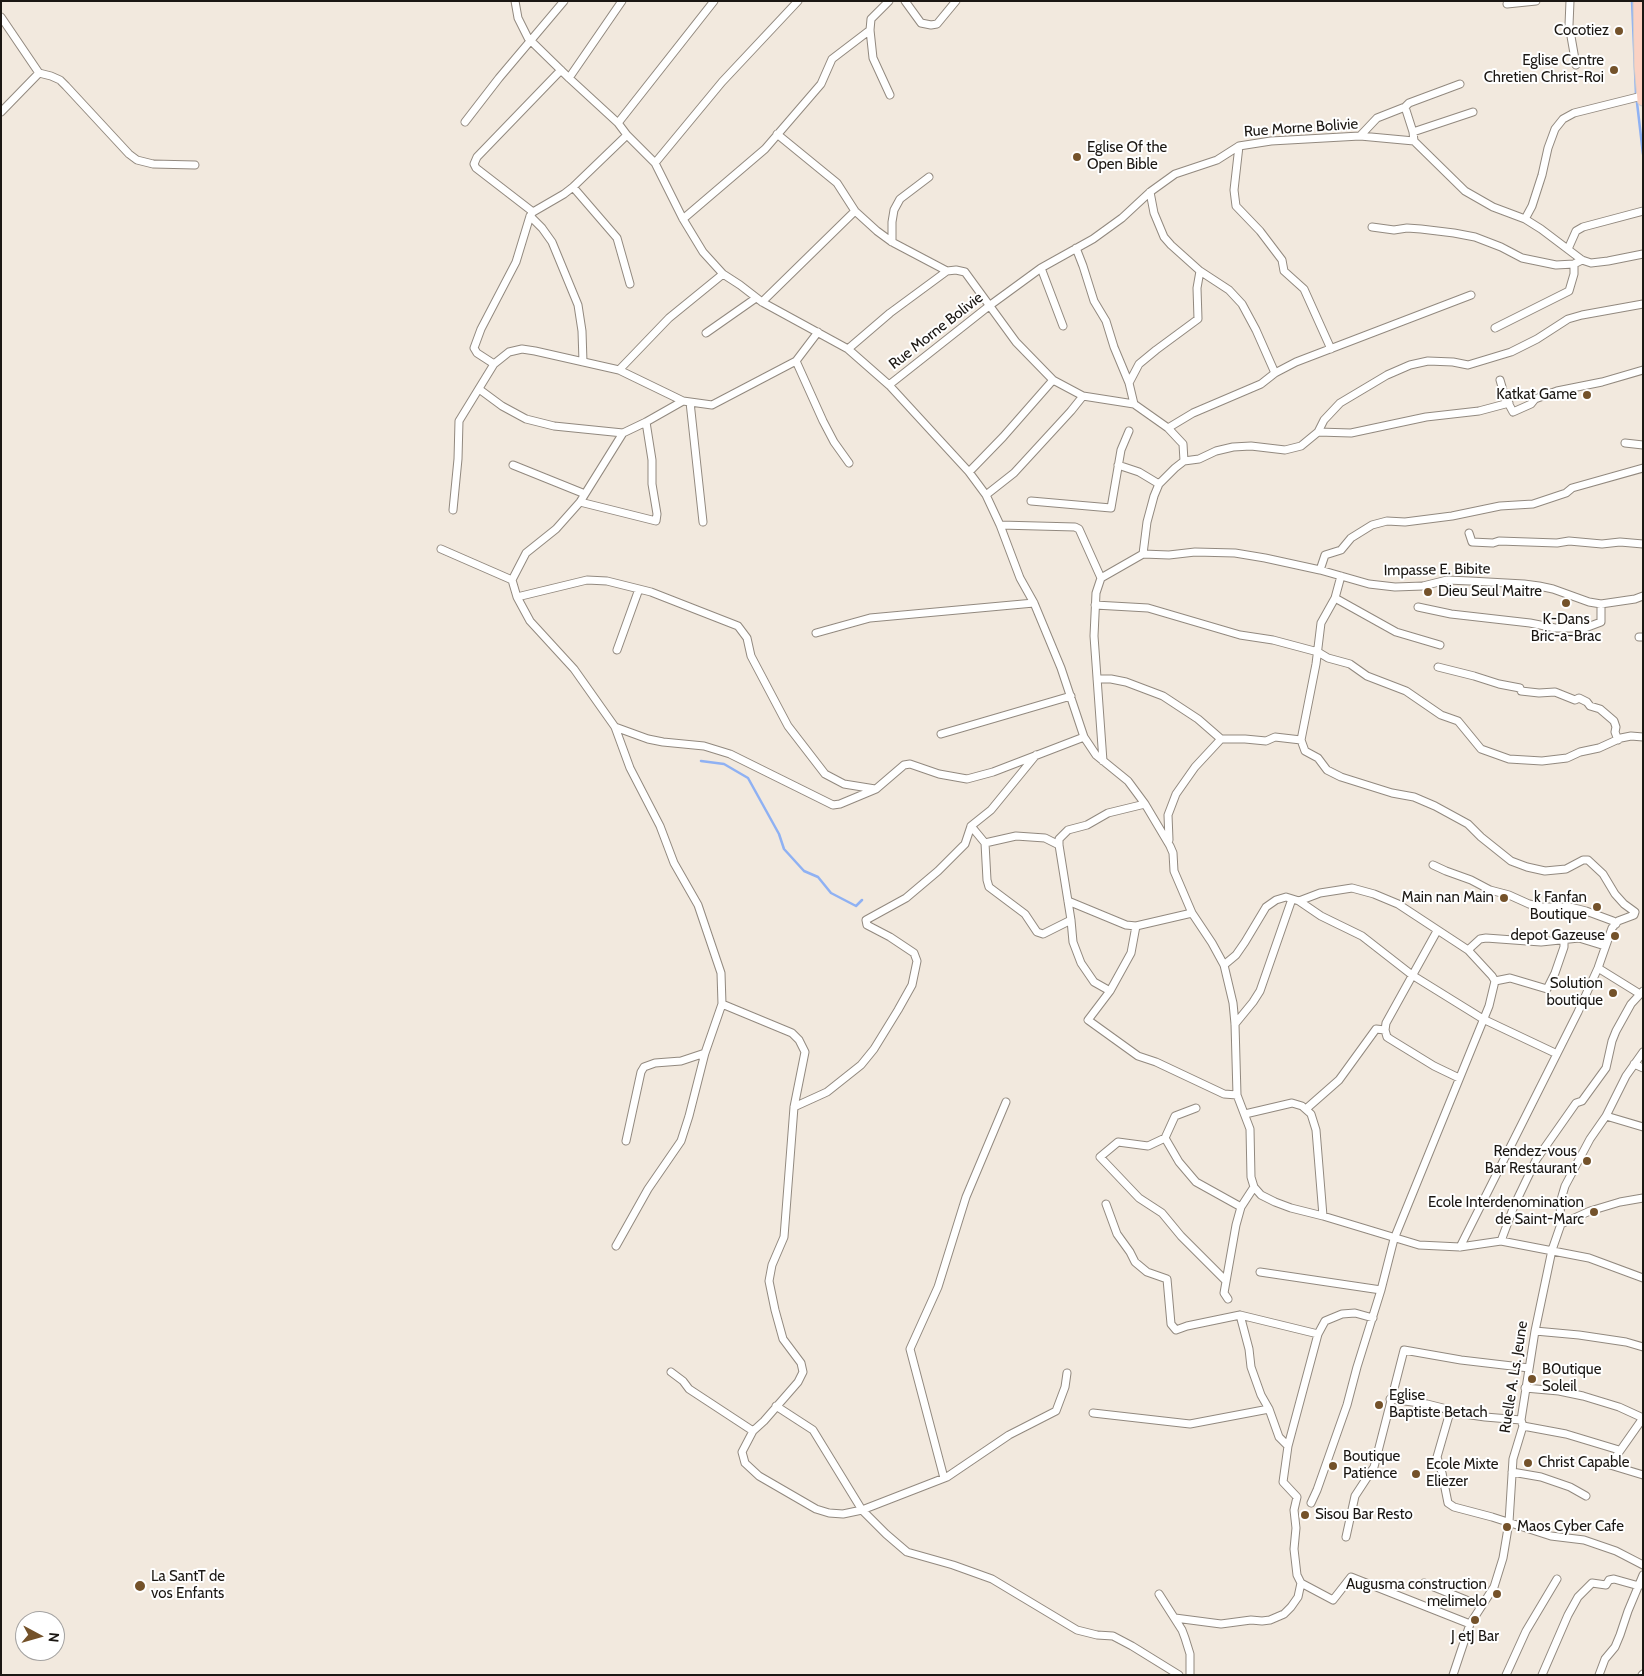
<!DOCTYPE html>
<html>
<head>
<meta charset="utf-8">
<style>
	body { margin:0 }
	#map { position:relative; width:1644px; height:1676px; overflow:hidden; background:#f2e9de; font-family:Cabin,sans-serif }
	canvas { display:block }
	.frame { position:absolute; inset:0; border:2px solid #1b1713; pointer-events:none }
	.north { position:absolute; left:15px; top:1611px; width:50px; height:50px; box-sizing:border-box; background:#fff; border:1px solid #a4a2a1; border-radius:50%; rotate:96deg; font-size:14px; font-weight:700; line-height:20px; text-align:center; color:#1b1713 }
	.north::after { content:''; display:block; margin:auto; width:18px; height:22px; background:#74522a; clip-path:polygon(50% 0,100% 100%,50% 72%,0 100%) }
</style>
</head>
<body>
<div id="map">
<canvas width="1644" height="1676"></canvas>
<div class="frame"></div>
<div class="north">N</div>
</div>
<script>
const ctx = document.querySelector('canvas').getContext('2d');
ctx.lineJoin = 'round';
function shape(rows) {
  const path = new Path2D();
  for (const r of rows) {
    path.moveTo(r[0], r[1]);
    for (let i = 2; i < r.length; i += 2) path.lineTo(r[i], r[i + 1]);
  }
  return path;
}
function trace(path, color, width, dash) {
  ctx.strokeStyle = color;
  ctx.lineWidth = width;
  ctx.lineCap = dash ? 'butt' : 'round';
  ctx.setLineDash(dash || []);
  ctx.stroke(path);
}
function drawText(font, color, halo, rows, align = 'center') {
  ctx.font = font + ' Cabin,sans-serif';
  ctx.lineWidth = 4;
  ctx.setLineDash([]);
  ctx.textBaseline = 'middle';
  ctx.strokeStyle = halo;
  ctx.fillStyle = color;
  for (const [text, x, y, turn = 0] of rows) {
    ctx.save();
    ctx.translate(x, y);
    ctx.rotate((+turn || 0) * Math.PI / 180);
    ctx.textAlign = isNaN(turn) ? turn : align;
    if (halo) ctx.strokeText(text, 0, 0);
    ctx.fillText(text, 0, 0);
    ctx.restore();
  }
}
trace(shape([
	[1632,1,1636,94,1643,154],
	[701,761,724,764,748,778,779,834,784,849,804,871,818,877,831,893,856,906,862,900]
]), '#8fb1f3', 2.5);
const minor = shape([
	[515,1,518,18,528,38,569,78,618,123,627,135,655,163,683,219,703,252,723,274,740,285,762,302,848,349,889,385,969,472,986,495,1000,525,1020,578,1034,603,1061,668,1084,737,1096,755,1128,781,1145,804,1170,846,1173,853,1174,871,1192,913,1212,943,1224,965,1233,1003,1235,1024,1237,1095,1250,1129,1251,1177,1254,1187,1261,1195,1275,1202,1291,1208,1323,1216,1419,1245,1460,1247,1501,1241,1589,1258,1643,1278],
	[889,1,871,19,870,30,873,58,890,95],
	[905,1,921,23,931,25,937,24,956,1],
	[1570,1,1569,25,1576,65],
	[1507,4,1536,1],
	[1,17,39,73],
	[569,78,622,1],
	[1,112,39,73,51,76,60,80,66,86,129,154,137,160,153,164,195,165],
	[465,122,499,78,564,1],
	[618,123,714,1],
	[1413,132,1473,112],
	[777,134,837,183,855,211,877,231,892,242,947,271,956,270,965,272,1016,342,1053,380,1083,396,1134,404],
	[1360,136,1377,118,1405,107],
	[1414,141,1413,132,1405,107,1409,103,1460,84],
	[1239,146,1234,190,1236,206,1260,231,1282,260,1284,271,1304,289,1331,349],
	[655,163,722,82,798,1],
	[573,187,617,238,630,284],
	[1150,192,1154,213,1164,237,1171,245,1200,271,1197,288,1198,319,1156,350,1139,364,1129,383,1134,404,1168,428,1183,444,1184,461],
	[533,212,476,168,474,164,477,157,561,70],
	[530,216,542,228,552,242,578,305,582,331,583,362],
	[683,219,765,149,821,84,832,59,870,30],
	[1525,219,1532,206,1542,175,1548,148,1555,129,1563,119,1574,113,1642,96],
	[1372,227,1394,230,1407,228,1421,229,1454,233,1475,237,1501,247,1522,258,1556,265,1574,264,1582,260],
	[892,242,892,222,894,210,900,199,929,177],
	[1076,248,1083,266,1094,301,1106,321,1114,347,1129,383],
	[1568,249,1576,231,1583,227,1643,211],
	[1041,268,1063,326],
	[1200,271,1229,290,1242,304,1256,330,1275,373],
	[762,302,855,211],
	[1495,328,1569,291,1574,274,1574,264],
	[706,333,756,298],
	[848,349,890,313,947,271],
	[796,361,823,421,834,442,849,463],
	[494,364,477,353,474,348,481,329,516,262,530,216,533,212,564,194,573,187,627,135],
	[619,370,669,318,723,274],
	[1500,380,1505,397,1513,412,1531,404,1535,399,1557,391,1602,382,1643,370],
	[889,385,989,306,1041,268,1093,239,1122,218,1150,192,1175,174,1217,160,1239,146,1271,141,1360,136,1414,141,1465,191,1493,207,1525,219,1541,229,1582,260,1591,263,1608,261,1643,254],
	[479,389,502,406,526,419,554,426,623,433],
	[690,402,703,522],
	[1168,428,1193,413,1261,384,1275,373,1296,362,1471,295],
	[1318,432,1324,420,1340,403,1387,375,1410,365,1428,361,1453,362,1468,365,1511,352,1537,339,1568,319,1582,315,1643,304],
	[1625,443,1643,445],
	[513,465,585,494],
	[1118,465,1139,472,1159,484],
	[969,472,1003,437,1053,380],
	[986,495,1014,473,1071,411,1083,396],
	[1031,501,1111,508,1121,450,1129,431],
	[580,502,656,521,657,514,652,484,652,460,646,422],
	[453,510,458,459,459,421,494,364,509,352,522,349,535,351,619,370,683,401,712,405,796,361,818,332],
	[1000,525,1075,527,1079,529,1101,578],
	[1469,533,1472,542,1493,543,1499,541,1557,543,1569,541,1602,544,1620,542,1643,544],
	[441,549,512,580],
	[1143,554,1169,555,1195,552,1235,553,1265,558,1320,570,1369,584,1395,587,1423,586,1447,580,1470,581,1524,584,1539,586,1553,589,1589,602,1601,604,1635,599,1643,596],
	[1320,570,1325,555,1341,550,1351,538,1372,525,1387,521,1405,522,1452,516,1500,506,1533,504,1566,493,1572,488,1643,468],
	[517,597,587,580,607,581,651,592,738,626,747,638,751,656,788,726,825,774,844,784,875,789],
	[1335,598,1396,632,1440,645],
	[1095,605,1148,608,1240,635,1273,640,1318,652,1328,658,1350,664,1367,676,1406,691,1441,715,1458,721,1481,749,1509,759,1542,761,1567,758,1580,752,1599,748,1621,738,1631,736,1643,737],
	[1418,607,1451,614,1530,623,1555,628,1585,628,1601,622,1601,604],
	[816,633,870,618,1034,603],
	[1639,637,1643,637],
	[617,650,639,589],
	[1438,667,1474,676,1499,684,1520,688,1521,691,1539,693,1555,692,1575,700,1579,698,1587,702,1590,706,1600,709,1614,721,1616,727,1615,732,1618,740],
	[1097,679,1111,679,1126,682,1163,696,1198,719,1221,739],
	[615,727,648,739,663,742,704,746,730,754,833,805,840,804,876,789,904,765,910,764,939,774,967,779,993,772,1084,737],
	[941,734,1071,696],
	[1301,740,1305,751,1318,758,1327,770,1341,777,1392,793,1414,797,1435,806,1468,824,1481,837,1511,861,1527,867,1545,871,1566,869,1583,860,1588,860,1603,874,1615,894,1624,904,1635,912,1634,915,1618,921,1612,928,1598,968,1578,1012,1460,1247],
	[1103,761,1094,636,1096,593,1101,578,1143,554,1147,522,1154,496,1159,484,1175,468,1184,461,1199,459,1216,451,1233,447,1251,446,1285,450,1301,446,1318,432,1351,433,1426,417,1479,411,1509,403],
	[971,826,985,843,1016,836,1045,838,1059,845],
	[1169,840,1168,815,1176,794,1195,767,1221,739,1245,739,1266,741,1275,737,1301,740,1316,664,1321,623,1335,598,1341,576],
	[985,843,987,880,989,887,1025,914,1037,932,1043,934,1071,920],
	[1433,865,1446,871,1471,880,1490,890,1509,895,1529,904,1542,907,1570,907,1586,911,1613,921,1616,924],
	[1068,901,1126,925,1136,926,1192,913],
	[1299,901,1321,916,1362,936,1412,975,1483,1019,1555,1053],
	[1136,926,1131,953,1110,991,1088,1020,1138,1056,1156,1062,1224,1094,1237,1095],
	[1437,931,1386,1023,1385,1030,1387,1037,1390,1039,1434,1066,1459,1078],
	[1468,950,1480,939,1486,938,1541,942,1579,938,1605,946],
	[1224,965,1236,955,1245,942,1266,907,1276,900,1286,897,1299,901,1320,893,1352,888,1374,894,1398,904,1468,950,1492,976,1495,981,1489,1006,1394,1239,1381,1290,1357,1367,1347,1405,1317,1490,1311,1503],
	[1598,968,1640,994],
	[1495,981,1510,978,1547,989,1555,973,1564,947,1564,939],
	[1110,991,1094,982,1081,963,1073,942,1071,920,1059,845,1059,839,1068,830,1087,825,1108,813,1145,804],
	[722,1004,792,1033,799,1040,805,1052,794,1107,784,1237,772,1265,769,1281,775,1310,783,1339,801,1363,803,1372,798,1382,764,1421,753,1431,742,1452,745,1463,759,1476,816,1509,829,1513,843,1514,862,1510,947,1477,1009,1435,1056,1411,1065,1387,1067,1373],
	[1235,1024,1253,1002,1260,991,1292,899],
	[1634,1064,1643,1068],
	[794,1107,827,1092,861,1065,874,1049,898,1010,912,985,917,961,914,953,890,937,867,925,866,920,906,898,938,871,965,844,971,826,991,810,1036,755],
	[1196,1108,1175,1116,1165,1138,1148,1146,1118,1142,1100,1157,1139,1198,1162,1213,1181,1236,1226,1281],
	[1306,1109,1339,1080,1376,1029,1385,1030],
	[1245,1114,1292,1103,1302,1106,1311,1114,1316,1130,1323,1216],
	[1606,1116,1643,1127],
	[1165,1138,1179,1162,1196,1182,1241,1207],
	[626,1141,641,1072,644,1067,655,1063,681,1061,705,1053],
	[1106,1204,1117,1234,1130,1252,1135,1262,1147,1272,1167,1279,1171,1324,1176,1330,1187,1326,1240,1315,1318,1334],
	[1561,1224,1590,1211,1620,1202,1643,1198],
	[1501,1241,1514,1206,1536,1160,1576,1103,1582,1101,1606,1068,1612,1041,1616,1031,1631,1004,1643,991],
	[616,1246,648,1189,681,1141,689,1116,705,1053,722,1004,721,973,698,905,674,863,660,826,630,768,615,727,574,669,530,621,517,597,512,580,526,553,556,529,580,502,623,433,646,422,683,401],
	[1260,1272,1381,1290],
	[1228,1299,1224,1293,1236,1225,1241,1207,1254,1187],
	[1240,1315,1249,1349,1251,1367,1261,1395,1269,1409,1279,1437,1288,1446,1283,1482,1297,1497,1294,1510,1296,1528,1294,1549,1297,1575,1301,1583,1333,1600,1351,1577,1470,1624],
	[1535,1331,1579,1335,1626,1342,1643,1347],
	[671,1372,683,1381,689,1389,753,1431],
	[1525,1388,1559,1391,1583,1396,1619,1407,1643,1418],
	[1390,1399,1427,1404,1443,1408,1450,1412,1485,1417,1521,1420],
	[776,1406,813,1430,862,1510,886,1534,907,1552,953,1565,992,1579,1077,1630,1097,1635,1113,1636,1132,1646,1179,1675],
	[1450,1412,1437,1457,1442,1473,1448,1503,1454,1507,1492,1517,1551,1536,1584,1540,1616,1551,1643,1565],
	[1093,1413,1190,1424,1269,1409],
	[1643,1418,1610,1465,1643,1475],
	[1523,1426,1566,1434,1619,1450],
	[1288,1446,1318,1334,1325,1321,1342,1314,1355,1313,1373,1318],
	[1512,1472,1541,1477,1570,1487,1586,1496],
	[944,1478,910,1349,938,1287,966,1197,1006,1102],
	[1346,1537,1355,1496,1374,1467,1404,1350,1461,1360,1529,1368],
	[1424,1583,1481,1606],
	[1159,1594,1182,1630,1185,1638,1190,1654,1190,1675],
	[1175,1618,1221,1624,1251,1620,1262,1621,1270,1620,1284,1614,1291,1607,1298,1597,1301,1583],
	[1453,1675,1470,1624,1494,1587,1503,1558,1509,1522,1513,1459,1523,1426,1521,1420,1535,1331,1552,1250,1561,1224,1560,1203,1565,1186,1590,1139,1606,1116,1626,1076,1643,1052],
	[1506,1675,1526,1631,1557,1579],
	[1542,1675,1568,1615,1578,1597,1592,1583,1606,1585,1609,1580,1614,1579,1639,1586],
	[1599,1675,1605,1659,1615,1647,1620,1635,1628,1611,1643,1575],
	[1642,1675,1643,1674]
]);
const primary = shape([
	[1639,1,1640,65,1643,100]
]);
trace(minor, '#92897f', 9);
trace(primary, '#cdcccb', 13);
trace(minor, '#fff', 7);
trace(primary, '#fbd1c3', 11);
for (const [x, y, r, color] of [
	[1619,31,5,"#74522a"],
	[1614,70,5,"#74522a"],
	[1077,157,5,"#74522a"],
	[1587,395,5,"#74522a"],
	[1428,592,5,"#74522a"],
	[1566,603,5,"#74522a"],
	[1504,898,5,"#74522a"],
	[1597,907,5,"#74522a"],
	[1615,936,5,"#74522a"],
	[1613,993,5,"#74522a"],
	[1587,1161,5,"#74522a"],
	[1594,1212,5,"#74522a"],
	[1532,1379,5,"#74522a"],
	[1379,1405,5,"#74522a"],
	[1528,1463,5,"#74522a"],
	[1333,1466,5,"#74522a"],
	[1416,1474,5,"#74522a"],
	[1305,1515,5,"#74522a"],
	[1507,1527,5,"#74522a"],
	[140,1586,6,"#74522a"],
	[1497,1594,5,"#74522a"],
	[1475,1620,5,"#74522a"]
]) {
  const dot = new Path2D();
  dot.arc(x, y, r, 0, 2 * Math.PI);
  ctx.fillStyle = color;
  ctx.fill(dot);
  trace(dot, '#fff', 2);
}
drawText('15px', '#1b1713', '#fff', [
	["Cocotiez",1609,31],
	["Eglise Centre",1604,61],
	["Chretien Christ-Roi",1604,78],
	["Eglise Of the",1087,148,"left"],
	["Open Bible",1087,165,"left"],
	["Katkat Game",1577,395],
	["Dieu Seul Maitre",1438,592,"left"],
	["K-Dans",1566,620,"center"],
	["Bric-a-Brac",1566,637,"center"],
	["Main nan Main",1494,898],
	["k Fanfan",1587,898],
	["Boutique",1587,915],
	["depot Gazeuse",1605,936],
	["Solution",1603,984],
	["boutique",1603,1001],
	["Rendez-vous",1577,1152],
	["Bar Restaurant",1577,1169],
	["Ecole Interdenomination",1584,1203],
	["de Saint-Marc",1584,1220],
	["B0utique",1542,1370,"left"],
	["Soleil",1542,1387,"left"],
	["Eglise",1389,1396,"left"],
	["Baptiste Betach",1389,1413,"left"],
	["Boutique",1343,1457,"left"],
	["Patience",1343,1474,"left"],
	["Christ Capable",1538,1463,"left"],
	["Ecole Mixte",1426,1465,"left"],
	["Eliezer",1426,1482,"left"],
	["Sisou Bar Resto",1315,1515,"left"],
	["Maos Cyber Cafe",1517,1527,"left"],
	["La SantT de",151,1577,"left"],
	["vos Enfants",151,1594,"left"],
	["Augusma construction",1487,1585],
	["melimelo",1487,1602],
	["J etJ Bar",1475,1637,"center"]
], 'right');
drawText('15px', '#1b1713', '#fff', [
	["Rue Morne Bolivie",1301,128,-4],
	["Rue Morne Bolivie",936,331,-38],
	["Impasse E. Bibite",1437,570,-1],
	["Ruelle A. Ls. Jeune",1514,1377,-81]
]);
</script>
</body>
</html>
